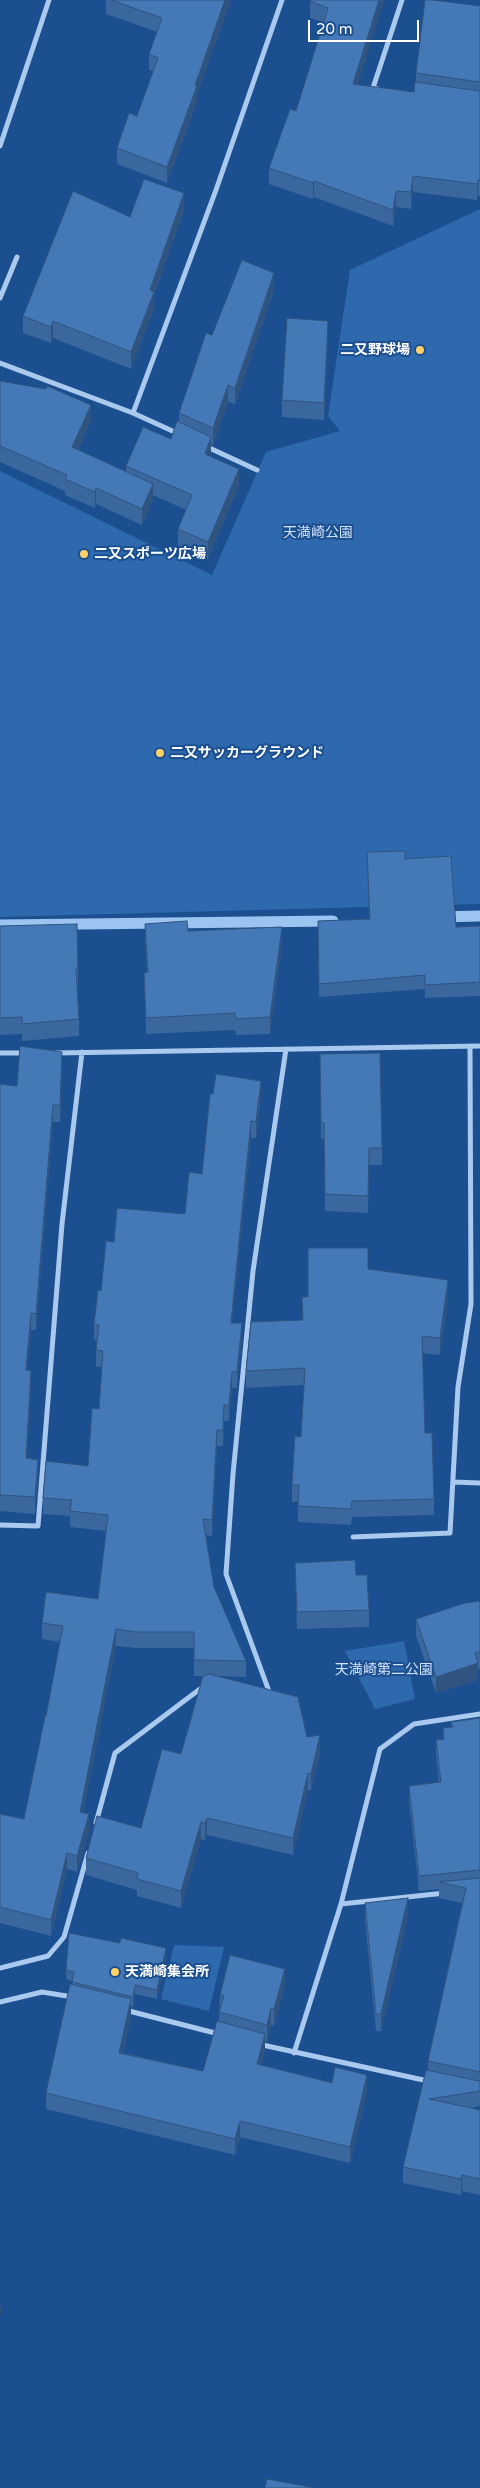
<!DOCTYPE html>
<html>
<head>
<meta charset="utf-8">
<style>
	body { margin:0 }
	#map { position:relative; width:480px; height:2488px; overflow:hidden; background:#1b4f8f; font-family:"Varela Round",sans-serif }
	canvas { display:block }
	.scale { position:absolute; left:308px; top:20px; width:111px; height:22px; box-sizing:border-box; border:2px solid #fff; border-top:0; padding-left:6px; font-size:15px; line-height:18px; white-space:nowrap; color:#fff; -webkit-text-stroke:4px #1b4f8f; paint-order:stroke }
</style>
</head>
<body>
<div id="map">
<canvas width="480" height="2488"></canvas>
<div class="scale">20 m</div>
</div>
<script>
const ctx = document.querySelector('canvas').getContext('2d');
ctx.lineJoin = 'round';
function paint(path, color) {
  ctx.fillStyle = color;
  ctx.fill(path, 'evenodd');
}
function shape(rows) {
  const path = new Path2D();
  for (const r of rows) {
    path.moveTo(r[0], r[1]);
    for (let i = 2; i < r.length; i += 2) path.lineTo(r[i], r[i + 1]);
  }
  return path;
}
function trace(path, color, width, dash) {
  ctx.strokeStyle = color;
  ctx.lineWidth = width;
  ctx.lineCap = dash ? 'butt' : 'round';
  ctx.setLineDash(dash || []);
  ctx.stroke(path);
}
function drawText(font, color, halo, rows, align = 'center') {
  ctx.font = font + ' "Varela Round","Noto Sans JP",sans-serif';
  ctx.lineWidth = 4;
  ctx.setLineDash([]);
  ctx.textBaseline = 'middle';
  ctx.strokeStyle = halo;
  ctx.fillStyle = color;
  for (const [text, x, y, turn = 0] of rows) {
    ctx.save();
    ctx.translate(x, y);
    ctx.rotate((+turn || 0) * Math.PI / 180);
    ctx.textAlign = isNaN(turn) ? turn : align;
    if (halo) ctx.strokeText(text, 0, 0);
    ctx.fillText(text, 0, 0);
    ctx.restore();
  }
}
paint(shape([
	[480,209,480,904,0,917,0,471,212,575,266,452,340,431,328,416,350,270],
	[404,1641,415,1699,375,1709,345,1651],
	[174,1945,224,1947,209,2011,161,1999]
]), '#2e69ad');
trace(shape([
	[439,917,480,916],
	[0,925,333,921]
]), '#9cc4f0', 11);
trace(shape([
	[378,89,373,88,402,0],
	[0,146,49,0],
	[0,298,17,257],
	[0,363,133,413,179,434],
	[133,413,216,190,282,0],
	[205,446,257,470],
	[0,1053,25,1053],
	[56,1053,480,1046],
	[453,1482,480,1483],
	[0,1525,38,1526,62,1224,82,1052],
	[353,1537,450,1533,458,1387,471,1304,470,1046],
	[270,1694,226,1574,233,1474,253,1271,286,1049],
	[96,1823,115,1753,204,1686],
	[341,1904,445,1893],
	[0,1968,48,1956,64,1937,88,1853],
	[0,2002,42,1992,73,1997],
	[125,2010,219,2034],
	[258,2044,428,2081],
	[294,2053,341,1904,380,1749,414,1724,480,1714]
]), '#a9c9ee', 5);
paint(shape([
	[106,0,231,0,197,94,197,102,167,183,117,164,117,148,137,116,153,71,149,70,149,54,157,32,106,14],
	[384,0,357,85,414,92,416,82,416,73,480,6,480,196,478,196,477,200,413,192,411,209,396,207,393,226,314,197,313,199,269,184,269,168,296,111,324,22,310,18,310,1],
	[184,210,154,295,154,309,131,369,53,338,51,343,23,333,23,316],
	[274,290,235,404,228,402,213,445,211,444,211,453,210,456,239,486,208,559,178,545,178,529,186,510,153,495,153,500,142,525,96,504,95,508,65,495,65,491,0,462,0,381,91,421,78,450,126,472,126,466,171,439,179,422,179,413,212,335],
	[328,338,324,420,282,417,282,400],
	[367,852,405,859,456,927,480,926,480,996,425,998,425,989,319,997,318,921,369,919],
	[145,924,282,944,270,1034,236,1035,235,1030,146,1034,144,973,147,972,145,941],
	[0,926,78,969,78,986,77,986,79,1019,79,1036,22,1041,22,1034,0,1035],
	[320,1054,382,1148,382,1165,369,1165,368,1213,325,1211,324,1139,321,1139],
	[62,1068,60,1122,53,1122,36,1330,31,1330,27,1370,31,1387,27,1458,38,1476,35,1514,0,1511,0,1084,17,1086],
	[261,1097,256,1138,251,1138,232,1323,242,1339,237,1388,232,1388,229,1421,224,1421,223,1446,217,1446,212,1536,206,1535,214,1587,246,1661,246,1677,218,1676,307,1737,320,1752,311,1790,308,1790,293,1855,207,1835,205,1840,201,1839,181,1908,137,1896,137,1890,86,1875,86,1858,141,1828,181,1754,203,1676,194,1676,194,1648,136,1648,116,1646,83,1813,89,1831,77,1872,67,1869,51,1936,0,1923,0,1814,24,1819,46,1716,60,1642,42,1639,42,1623,98,1599,107,1531,70,1527,70,1516,43,1514,43,1498,88,1466,99,1409,102,1367,96,1367,96,1350,97,1341,94,1340,94,1324,101,1291,114,1242,185,1214,202,1174],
	[368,1269,448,1297,440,1355,422,1353,425,1433,434,1499,434,1515,352,1517,351,1525,298,1522,298,1502,292,1502,292,1485,301,1437,304,1385,246,1388,246,1371,302,1320,302,1297,308,1297],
	[295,1563,356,1575,369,1610,369,1627,297,1629],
	[480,1601,480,1669,478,1669,478,1680,436,1693,416,1636,416,1619],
	[480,1718,480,2106,471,2108,480,2110,480,2195,462,2191,461,2195,403,2183,403,2167,428,2070,428,2061,462,1903,439,1898,439,1889,419,1891,409,1801,409,1786,439,1782,436,1755,436,1740,443,1739,443,1728,451,1728,451,1722],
	[365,1903,408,1915,381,2031,376,2031,365,1920],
	[166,1958,157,1999,135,1994,133,2007,131,2006,131,2015,123,2053,203,2071,219,2022,220,1995,285,1985,274,2026,271,2025,267,2042,265,2041,265,2050,261,2065,367,2091,350,2163,240,2137,235,2155,46,2109,46,2093,72,1984,72,1981,66,1979,66,1970]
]), '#3a679d');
paint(shape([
	[225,0,231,0,197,94,197,102,167,183,167,167],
	[379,0,384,0,353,101,353,84],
	[413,176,413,192,411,209,411,192],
	[478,180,478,196,477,200,477,184],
	[314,181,314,197,313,199,313,183],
	[396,191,396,207,393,226,393,210],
	[184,193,184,210,154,295,154,309,131,369,131,352,150,290],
	[274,273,274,290,235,404,235,388],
	[53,321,53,338,51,343,51,327],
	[328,321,328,338,324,420,324,403],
	[228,385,228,402,213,445,213,428],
	[91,405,91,421,72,463,72,447],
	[211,437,211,453,205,471,205,454],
	[239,469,239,486,208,559,208,542],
	[153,484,153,500,142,525,142,509],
	[96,488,96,504,95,508,95,492],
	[282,927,282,944,270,1034,270,1017],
	[62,1052,62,1068,60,1122,60,1105],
	[261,1081,261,1097,256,1138,256,1122],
	[53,1105,53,1122,36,1330,36,1314],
	[251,1121,251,1138,231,1339,231,1323],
	[448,1280,448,1297,440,1355,440,1338],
	[31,1313,31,1330,26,1387,26,1370],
	[242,1323,242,1339,237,1388,237,1372],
	[31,1371,31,1387,26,1475,26,1458],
	[232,1372,232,1388,229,1421,229,1405],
	[224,1405,224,1421,223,1446,223,1430],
	[217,1430,217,1446,212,1536,212,1520],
	[38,1460,38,1476,35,1514,35,1497],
	[116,1629,116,1646,80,1828,80,1812],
	[478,1663,478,1680,436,1693,436,1677],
	[320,1735,320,1752,311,1790,311,1774],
	[308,1773,308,1790,293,1855,293,1838],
	[89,1814,89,1831,77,1872,77,1856],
	[207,1818,207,1835,205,1840,205,1823],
	[201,1822,201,1839,181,1908,181,1891],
	[67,1853,67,1869,51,1936,51,1920],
	[408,1898,408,1915,381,2031,381,2014],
	[166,1948,166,1958,157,1999,157,1990],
	[285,1969,285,1985,274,2026,274,2009],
	[135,1985,135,1994,133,2007,133,1997],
	[131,1999,131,2015,119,2069,119,2053],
	[271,2008,271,2025,267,2042,267,2025],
	[265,2034,265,2050,257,2080,257,2064],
	[367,2075,367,2091,350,2163,350,2147],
	[240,2121,240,2137,235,2155,235,2139],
	[462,2175,462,2191,461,2195,461,2179],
	[0,2306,1,2306,1,2315,0,2316]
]), '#305480');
const building = shape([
	[111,0,225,0,195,85,197,86,167,167,117,148,129,113,137,116,158,58,149,54,162,18,111,0],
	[311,0,379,0,353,84,414,92,415,82,480,91,480,180,478,180,477,184,413,176,411,192,396,191,393,210,314,181,313,183,269,168,290,109,296,111,328,8,310,1,311,0],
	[425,0,433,0,480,6,480,82,416,73,425,0],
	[144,179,184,193,150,290,154,292,131,352,53,321,51,327,23,316,73,191,130,217,144,179],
	[242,260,274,273,235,388,228,385,213,428,179,413,206,333,212,335,242,260],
	[287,318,328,321,324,403,282,400,287,318],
	[0,381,46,389,47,386,91,405,72,447,153,484,142,509,96,488,95,492,65,479,67,475,0,446,0,381],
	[177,421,211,437,205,454,239,469,208,542,178,529,192,495,126,466,143,427,171,439,177,421],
	[405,851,405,859,451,856,456,927,480,926,480,982,425,985,425,975,319,984,318,921,370,919,367,852,405,851],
	[187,921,188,931,282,927,270,1017,236,1019,235,1013,146,1018,144,973,148,972,145,924,187,921],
	[77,924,78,969,76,969,79,1019,22,1024,22,1017,0,1018,0,926,77,924],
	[20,1046,62,1052,60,1105,53,1105,36,1314,31,1313,26,1370,31,1371,26,1458,38,1460,35,1497,0,1495,0,1084,17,1086,20,1046],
	[380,1053,382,1148,369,1148,368,1196,325,1194,324,1123,321,1122,320,1054,380,1053],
	[216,1074,261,1081,256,1122,251,1121,231,1323,242,1323,237,1372,232,1372,229,1405,224,1405,223,1430,217,1430,212,1520,203,1519,214,1587,246,1661,194,1660,194,1632,136,1632,116,1629,80,1812,89,1814,77,1856,67,1853,51,1920,0,1907,0,1814,24,1819,45,1716,46,1716,63,1626,42,1623,46,1592,98,1599,108,1515,70,1511,72,1500,43,1498,46,1461,88,1466,92,1408,99,1409,103,1351,96,1350,99,1325,94,1324,98,1290,101,1291,106,1241,114,1242,117,1208,185,1214,189,1172,202,1174,210,1094,213,1094,216,1074],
	[308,1248,368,1248,368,1269,448,1280,440,1338,422,1336,425,1433,432,1433,434,1499,352,1501,351,1509,298,1506,299,1485,292,1485,295,1436,301,1437,305,1368,246,1371,251,1322,303,1320,302,1297,308,1297,308,1248],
	[355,1560,356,1575,367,1575,369,1610,297,1612,295,1563,355,1560],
	[480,1601,480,1652,475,1653,478,1663,436,1677,416,1619,465,1603,480,1601],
	[209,1674,298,1697,307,1737,320,1735,311,1774,308,1773,293,1838,207,1818,205,1823,201,1822,181,1891,137,1879,138,1873,86,1858,97,1816,141,1828,162,1749,181,1754,203,1676,209,1674],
	[480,1718,480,1870,419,1876,409,1786,441,1782,436,1740,444,1739,443,1728,453,1727,451,1722,480,1718],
	[480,1878,480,2072,428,2061,466,1888,439,1882,480,1878],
	[408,1898,381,2014,376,2014,365,1903,408,1898],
	[69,1933,120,1943,121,1938,166,1948,157,1990,135,1985,133,1997,72,1982,74,1972,66,1970,69,1933],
	[230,1955,285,1969,274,2009,271,2008,267,2025,219,2012,224,1996,220,1995,230,1955],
	[70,1984,131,1999,119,2053,203,2071,217,2021,265,2034,257,2064,332,2083,335,2067,367,2075,350,2147,240,2121,235,2139,46,2093,70,1984],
	[426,2070,479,2081,480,2080,480,2091,429,2099,480,2110,480,2179,462,2175,461,2179,403,2167,426,2070],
	[267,2479,315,2488,265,2488,267,2479]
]);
paint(building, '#4478b7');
trace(building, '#305480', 1);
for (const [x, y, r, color] of [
	[420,350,5,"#ffd166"],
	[84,554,5,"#ffd166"],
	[160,753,5,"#ffd166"],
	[115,1972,5,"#ffd166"]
]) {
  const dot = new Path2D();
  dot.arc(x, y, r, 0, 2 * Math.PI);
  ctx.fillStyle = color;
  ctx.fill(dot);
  trace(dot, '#1b4f8f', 2);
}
drawText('bold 14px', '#fff', '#1b4f8f', [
	["二又野球場",410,350,"right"],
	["二又スポーツ広場",94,554],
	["二又サッカーグラウンド",170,753],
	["天満崎集会所",125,1972]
], 'left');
drawText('14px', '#cfe3fa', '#1b4f8f', [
	["天満崎公園",318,533],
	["天満崎第二公園",384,1670]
]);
</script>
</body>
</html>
